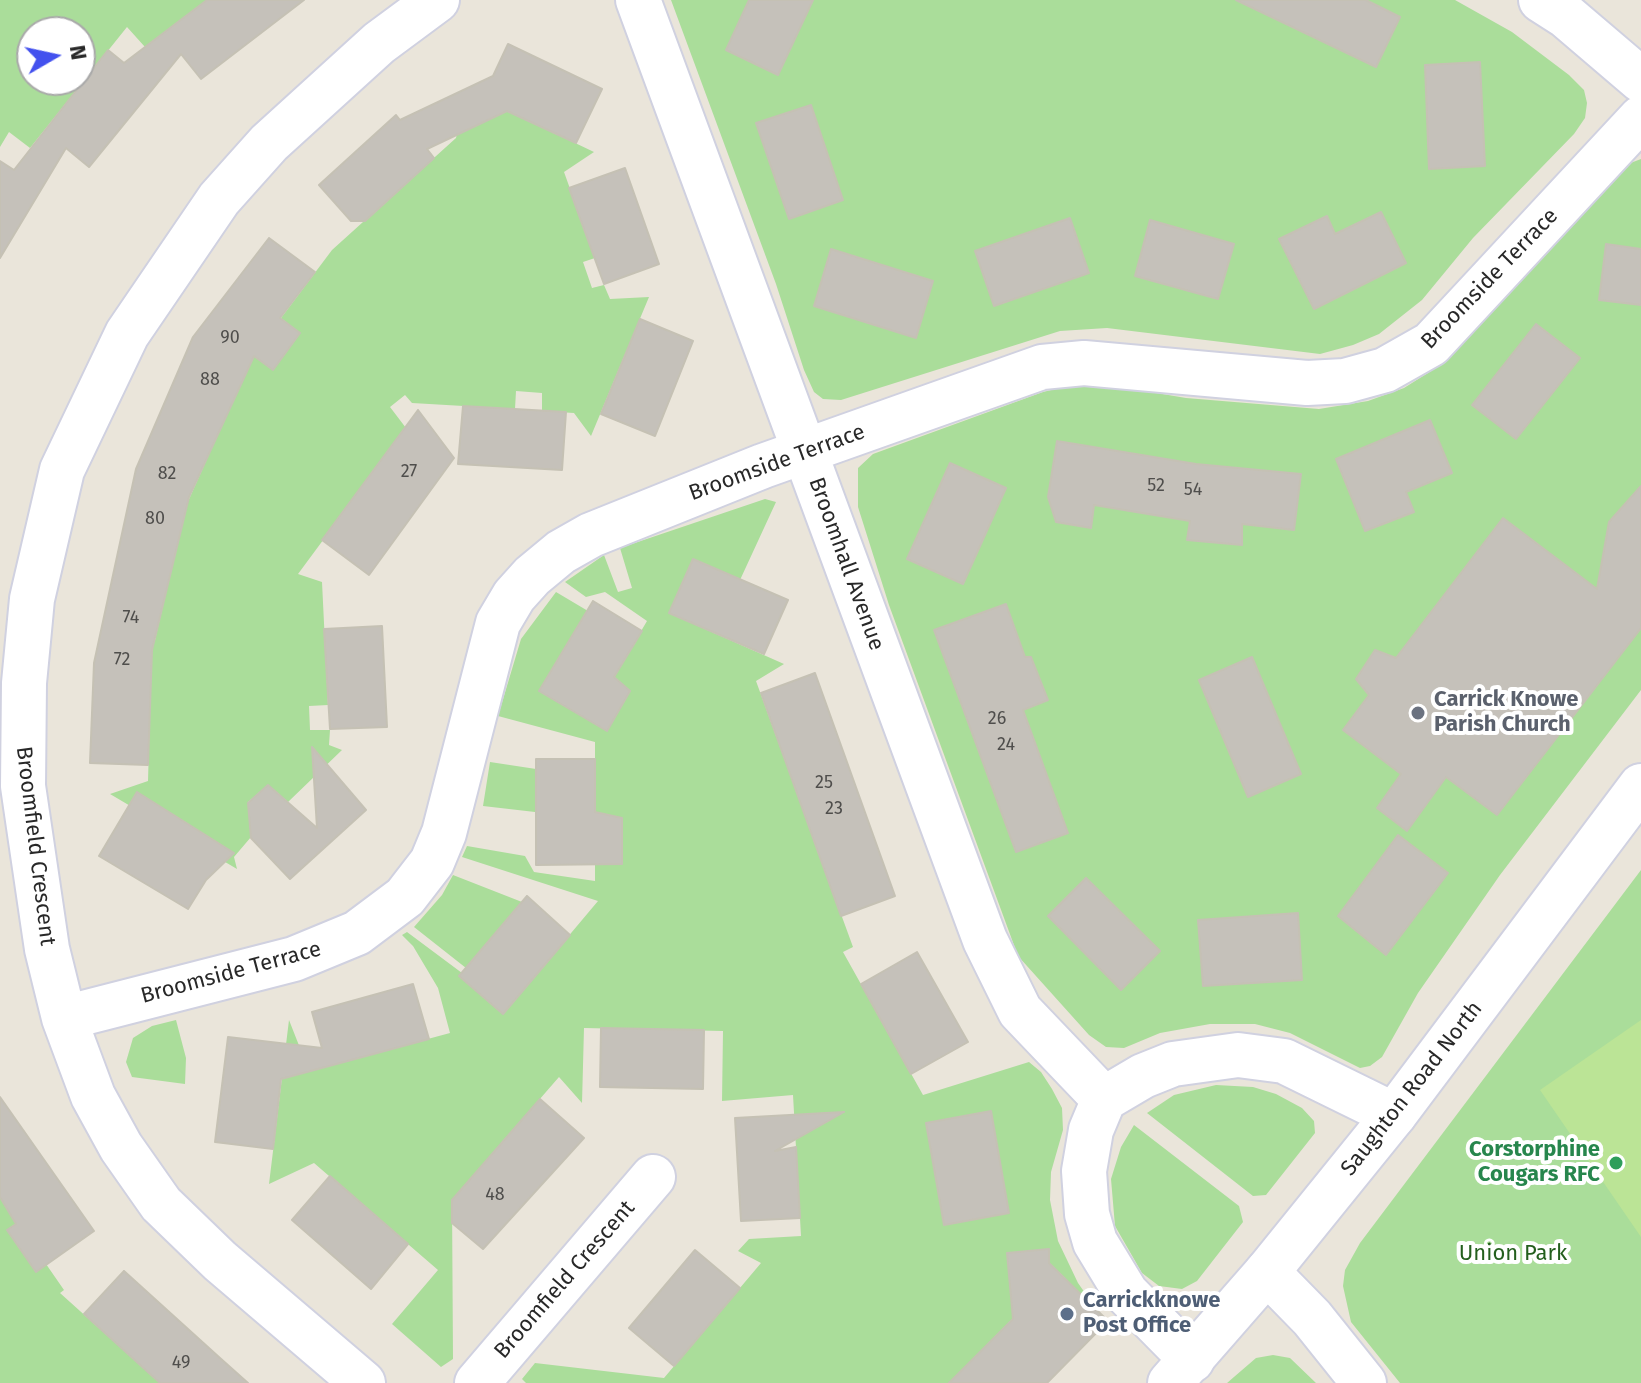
<!DOCTYPE html>
<html>
<head>
<meta charset="utf-8">
<style>
	body { margin:0 }
	#map { position:relative; width:1641px; height:1383px; overflow:hidden; background:#eae5da; font-family:"Fira Sans",sans-serif }
	canvas { display:block }
	.north { position:absolute; left:16px; top:16px; width:80px; height:80px; box-sizing:border-box; background:#fff; border:2px solid #a9a9a9; border-radius:50%; rotate:81deg; font-size:22px; font-weight:700; line-height:32px; text-align:center; color:#282828 }
	.north::after { content:''; display:block; margin:auto; width:28px; height:36px; background:#4351ee; clip-path:polygon(50% 0,100% 100%,50% 72%,0 100%) }
</style>
</head>
<body>
<div id="map">
<canvas width="1641" height="1383"></canvas>
<div class="north">N</div>
</div>
<script>
const ctx = document.querySelector('canvas').getContext('2d');
ctx.lineJoin = 'round';
function paint(path, color) {
  ctx.fillStyle = color;
  ctx.fill(path, 'evenodd');
}
function shape(rows) {
  const path = new Path2D();
  for (const r of rows) {
    path.moveTo(r[0], r[1]);
    for (let i = 2; i < r.length; i += 2) path.lineTo(r[i], r[i + 1]);
  }
  return path;
}
function trace(path, color, width, dash) {
  ctx.strokeStyle = color;
  ctx.lineWidth = width;
  ctx.lineCap = dash ? 'butt' : 'round';
  ctx.setLineDash(dash || []);
  ctx.stroke(path);
}
function drawText(font, color, halo, rows, align = 'center') {
  ctx.font = font + ' "Fira Sans",sans-serif';
  ctx.lineWidth = 8;
  ctx.setLineDash([]);
  ctx.textBaseline = 'middle';
  ctx.strokeStyle = halo;
  ctx.fillStyle = color;
  for (const [text, x, y, turn = 0] of rows) {
    ctx.save();
    ctx.translate(x, y);
    ctx.rotate((+turn || 0) * Math.PI / 180);
    ctx.textAlign = isNaN(turn) ? turn : align;
    if (halo) ctx.strokeText(text, 0, 0);
    ctx.fillText(text, 0, 0);
    ctx.restore();
  }
}
paint(shape([
	[0,0,207,0,145,47,127,27,30,148,9,132,0,147],
	[32,32,80,32,80,80,32,80],
	[671,0,1455,0,1512,32,1569,75,1584,90,1587,103,1585,118,1574,134,1473,238,1422,300,1379,334,1353,345,1320,354,1107,328,1060,331,841,400,823,399,814,392,804,370,776,284],
	[466,91,594,152,564,172,595,258,583,262,592,288,604,285,610,299,649,297,591,436,574,413,542,411,542,393,516,391,515,409,412,403,405,395,390,407,406,428,298,574,322,582,328,705,309,706,310,730,330,730,329,745,342,750,288,802,268,785,248,802,251,837,234,857,237,869,110,794,148,781,152,640,155,640,186,506,253,355,299,333,281,318,332,250,456,138],
	[1641,159,1641,690,1500,875,1418,993,1382,1057,1370,1066,1360,1068,1290,1033,1255,1024,1210,1024,1160,1033,1124,1048,1106,1047,1089,1035,1018,956,889,605,858,507,858,468,873,454,1043,392,1072,385,1115,386,1186,398,1319,409,1368,401,1404,388,1431,371,1620,167],
	[765,499,776,502,740,580,669,613,784,664,756,681,853,947,843,952,923,1095,1029,1062,1041,1072,1052,1089,1062,1108,1063,1130,1051,1172,1050,1200,1058,1241,1078,1283,1097,1310,1059,1272,949,1383,526,1383,522,1379,535,1363,664,1378,761,1263,738,1251,749,1239,801,1236,793,1095,722,1101,723,1031,584,1028,582,1103,559,1077,452,1200,453,1359,441,1367,392,1324,438,1270,314,1163,269,1184,289,1020,309,1071,450,1033,438,988,413,946,402,935,407,932,462,973,460,977,503,1014,598,901,462,857,467,846,525,856,534,872,595,881,595,864,622,864,622,818,595,812,595,742,498,716,521,639,556,592,588,611,540,691,588,720,614,718,630,691,614,677,647,621,605,592,586,597,565,582,604,555,618,592,632,588,620,548],
	[490,762,536,769,535,812,483,806],
	[1641,870,1641,1383,1400,1383,1351,1322,1343,1286,1345,1270,1360,1243],
	[453,875,522,902,466,968,414,927,442,895],
	[176,1020,186,1058,185,1084,132,1077,126,1062,133,1038,152,1026],
	[1216,1085,1253,1087,1276,1094,1302,1108,1314,1121,1315,1133,1266,1195,1253,1196,1147,1113,1174,1095],
	[1134,1125,1239,1206,1243,1222,1197,1281,1182,1289,1159,1286,1142,1273,1115,1226,1111,1179,1121,1147],
	[0,1197,18,1222,7,1230,46,1264,64,1290,60,1293,160,1383,0,1383],
	[1273,1355,1290,1358,1316,1383,1227,1383,1256,1358]
]), '#aadd9a');
paint(shape([
	[1641,1020,1641,1237,1540,1090]
]), '#bbe496');
const building = shape([
	[207,0,304,0,201,79,181,54,89,167,66,148,0,258,0,161,14,170,108,50,124,63,207,0],
	[749,0,813,0,778,75,726,50,749,0],
	[1236,0,1366,0,1400,17,1376,67,1236,0],
	[508,44,602,89,576,143,507,111,427,149,434,158,365,221,351,221,319,185,396,115,400,120,493,76,508,44],
	[1480,62,1485,166,1429,169,1425,65,1480,62],
	[811,105,843,200,789,219,756,123,811,105],
	[625,168,659,264,604,284,569,188,625,168],
	[1381,212,1406,263,1314,309,1279,239,1327,216,1335,234,1381,212],
	[1070,218,1089,273,994,306,975,251,1070,218],
	[1150,220,1234,244,1218,299,1135,276,1150,220],
	[269,238,315,272,280,318,300,333,273,370,254,356,189,497,152,650,148,765,90,763,94,663,136,469,193,337,269,238],
	[1606,244,1641,249,1641,305,1599,300,1606,244],
	[831,249,933,281,916,338,814,306,831,249],
	[640,319,693,341,655,436,601,414,640,319],
	[1536,324,1580,358,1516,439,1472,405,1536,324],
	[463,406,566,412,562,470,458,464,463,406],
	[418,410,454,458,369,575,322,540,418,410],
	[1430,420,1452,473,1406,492,1414,512,1365,531,1336,459,1430,420],
	[1057,441,1196,464,1301,474,1294,530,1242,524,1242,545,1187,540,1190,521,1094,505,1091,528,1056,522,1048,497,1057,441],
	[950,463,1006,488,963,584,907,559,950,463],
	[1641,486,1641,628,1497,815,1446,777,1407,831,1377,808,1401,774,1343,730,1369,695,1356,679,1375,650,1396,658,1503,518,1597,589,1609,522,1641,486],
	[693,559,788,600,764,654,669,613,693,559],
	[593,601,642,631,614,677,630,691,607,731,539,691,593,601],
	[1006,604,1025,657,1031,657,1048,700,1023,710,1068,833,1016,852,934,630,1006,604],
	[382,626,387,727,330,729,324,629,382,626],
	[1252,657,1301,774,1248,797,1199,680,1252,657],
	[815,673,895,896,841,916,761,693,815,673],
	[312,747,366,810,290,879,251,838,248,803,268,785,317,828,312,747],
	[536,759,595,759,595,812,622,818,622,864,536,865,536,759],
	[137,792,234,853,206,880,188,909,99,856,137,792],
	[1398,835,1448,873,1386,955,1338,916,1398,835],
	[1086,878,1160,951,1121,990,1048,916,1086,878],
	[527,896,570,935,503,1014,459,976,527,896],
	[1298,913,1302,980,1203,986,1198,920,1298,913],
	[917,952,968,1042,911,1074,861,984,917,952],
	[413,984,429,1039,281,1079,273,1149,215,1142,228,1037,322,1048,312,1012,413,984],
	[601,1028,704,1030,703,1089,600,1087,601,1028],
	[0,1097,94,1231,36,1272,7,1230,16,1224,0,1197,0,1097],
	[540,1099,584,1138,483,1249,452,1223,452,1200,540,1099],
	[991,1111,1009,1213,944,1225,926,1123,991,1111],
	[844,1112,775,1151,796,1147,800,1218,741,1221,735,1118,844,1112],
	[330,1176,408,1244,371,1289,292,1220,330,1176],
	[1049,1249,1049,1263,1108,1321,1047,1383,949,1383,1013,1319,1007,1253,1049,1249],
	[695,1250,740,1288,674,1366,629,1328,695,1250],
	[124,1271,220,1358,248,1383,160,1383,84,1314,124,1271]
]);
paint(building, '#c5c1ba');
trace(building, '#c5c1b4', 2);
const minor = shape([
	[638,0,985,940,1020,1011,1104,1099],
	[1541,0,1566,16,1641,80],
	[64,1018,294,959,357,933,405,897,432,862,444,833,498,623,514,596,532,576,561,552,591,535,763,466,1042,367,1084,363,1307,383,1345,381,1385,370,1431,344,1641,118],
	[1267,1272,1312,1318,1364,1383],
	[1192,1360,1126,1293,1095,1242,1087,1214,1084,1171,1091,1130,1104,1099,1143,1076,1173,1064,1238,1055,1284,1061,1394,1115],
	[363,1383,220,1261,161,1204,121,1147,93,1096,64,1018,47,949,23,786,24,683,32,599,62,470,127,334,219,199,269,143,379,43,437,0],
	[477,1383,653,1177]
]);
const tertiary = shape([
	[1170,1383,1267,1272,1394,1115,1641,786]
]);
trace(minor, '#d0d1e0', 48);
trace(tertiary, '#d0d1e0', 48);
trace(minor, '#fff', 44);
trace(tertiary, '#fff', 44);
for (const [x, y, r, color] of [
	[1418,713,8,"#6b7280"],
	[1616,1163,8,"#2e9e5b"],
	[1067,1314,8,"#5c6f8a"]
]) {
  const dot = new Path2D();
  dot.arc(x, y, r, 0, 2 * Math.PI);
  ctx.fillStyle = color;
  ctx.fill(dot);
  trace(dot, '#fff', 3);
}
drawText('18px', '#4f4e4c', null, [
	["90",230,338],
	["88",210,380],
	["27",409,472],
	["82",167,474],
	["52",1156,486],
	["54",1193,490],
	["80",155,519],
	["74",131,618],
	["72",122,660],
	["26",997,719],
	["24",1006,745],
	["25",824,783],
	["23",834,809],
	["48",495,1195],
	["49",181,1363]
]);
drawText('22px', '#282828', '#fff', [
	["Broomside Terrace",1490,279,-46],
	["Broomside Terrace",777,463,-20],
	["Broomhall Avenue",846,564,70],
	["Broomfield Crescent",35,846,83],
	["Broomside Terrace",231,973,-15],
	["Saughton Road North",1412,1089,-52],
	["Broomfield Crescent",565,1280,-49]
]);
drawText('bold 22px', '#5b616d', '#fff', [
	["Carrick Knowe",1434,700],
	["Parish Church",1434,725]
], 'left');
drawText('bold 22px', '#27864d', '#fff', [
	["Corstorphine",1600,1150],
	["Cougars RFC",1600,1175]
], 'right');
drawText('22px', '#245f1e', '#fff', [
	["Union Park",1513,1254]
]);
drawText('bold 22px', '#4e5e75', '#fff', [
	["Carrickknowe",1083,1301],
	["Post Office",1083,1326]
], 'left');
</script>
</body>
</html>
